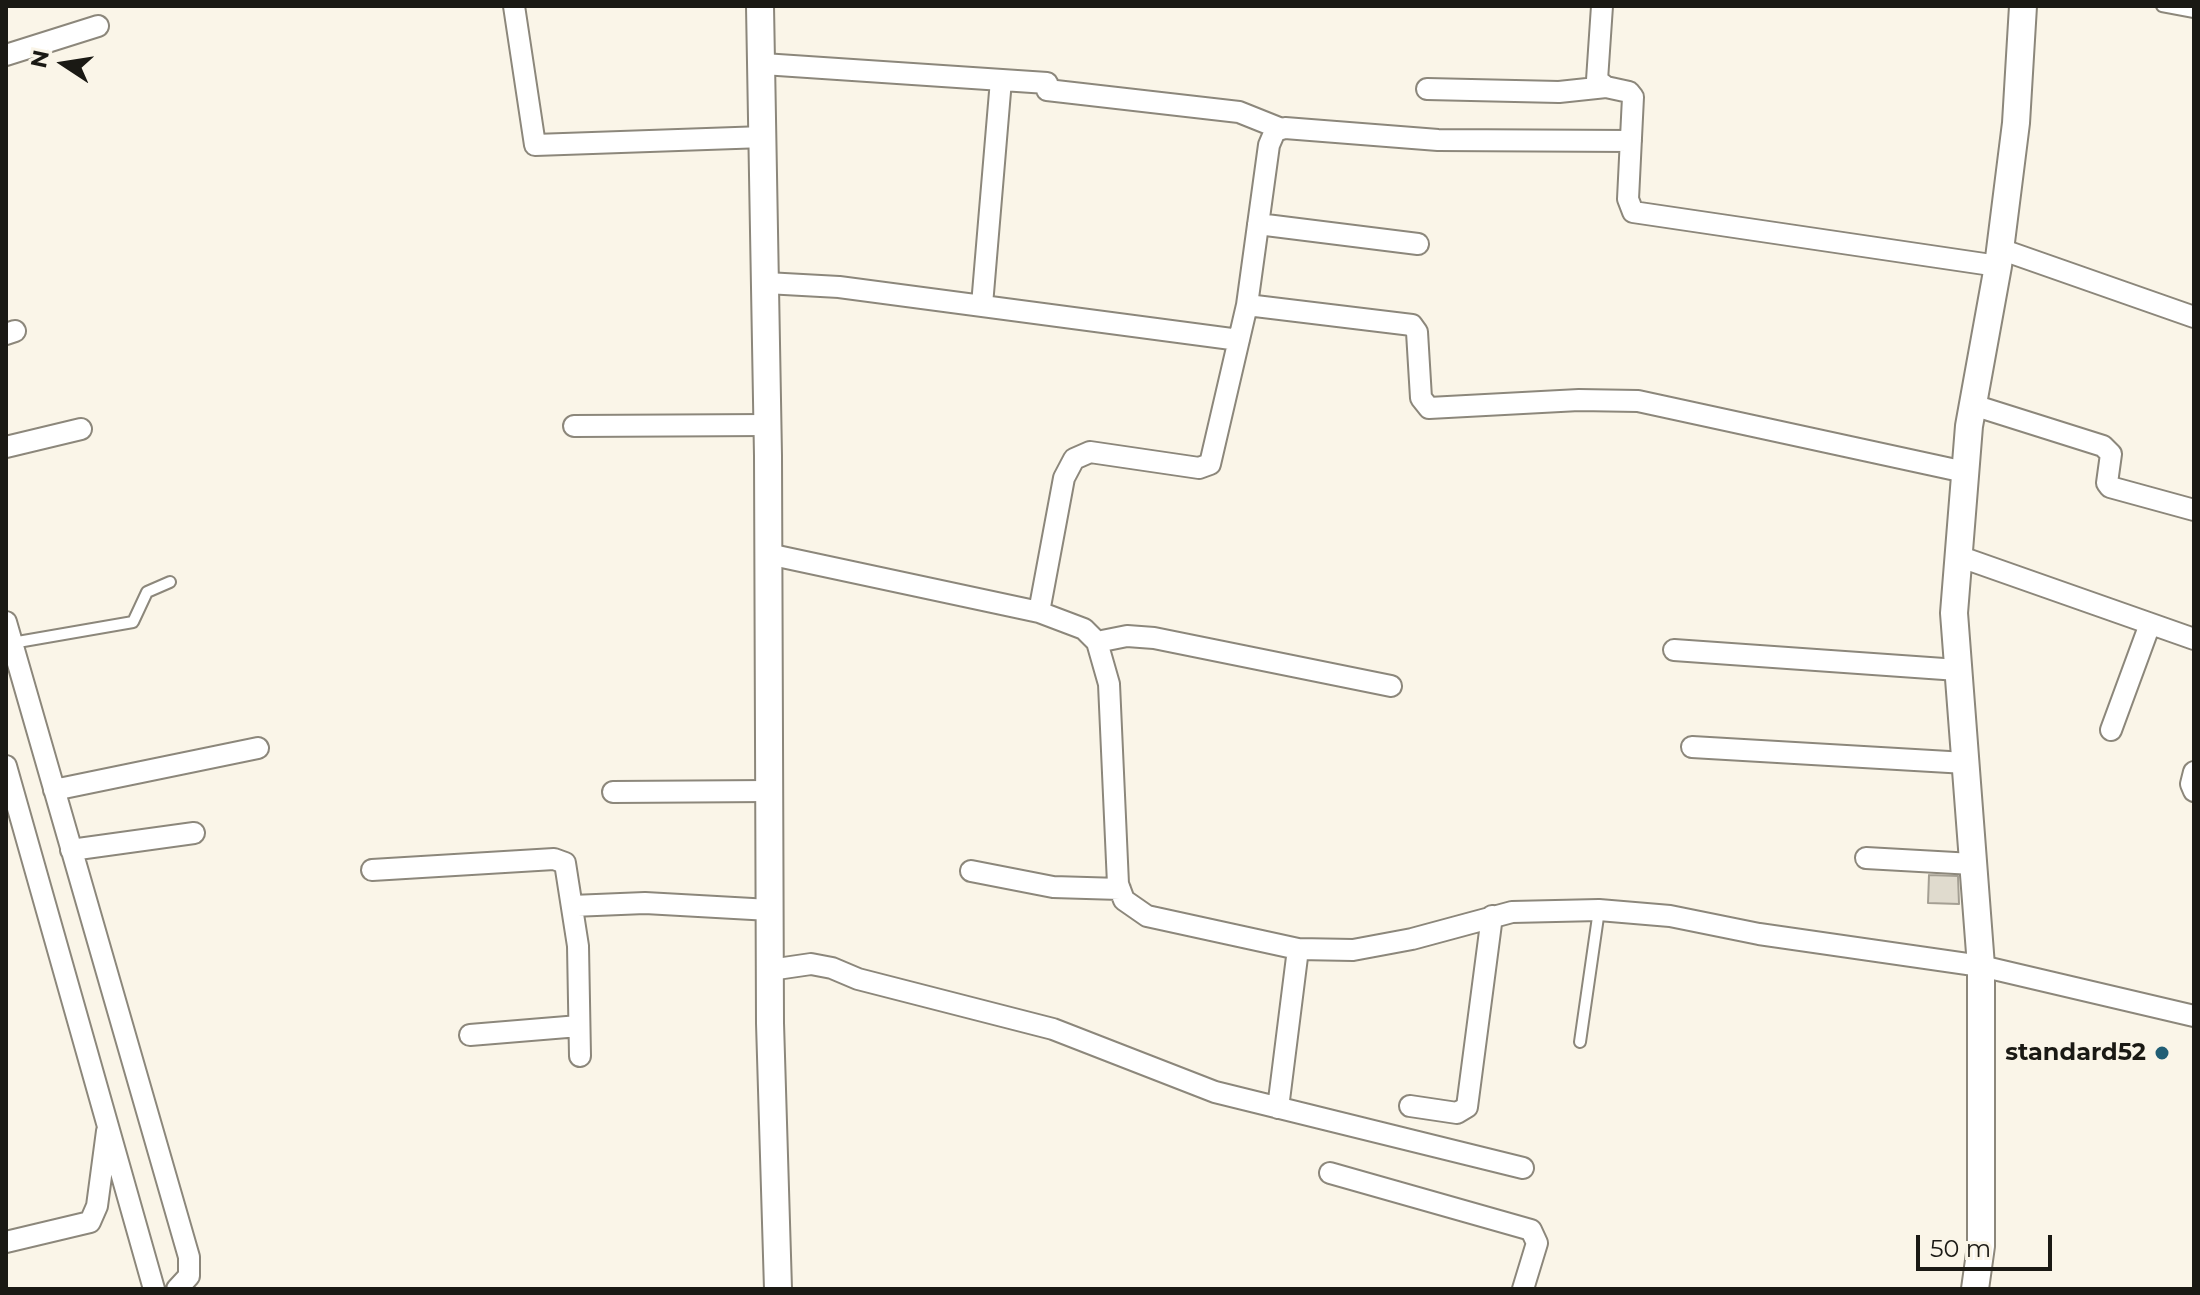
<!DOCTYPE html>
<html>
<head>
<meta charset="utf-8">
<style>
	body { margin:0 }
	#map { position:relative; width:2200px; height:1295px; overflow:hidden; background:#faf5e8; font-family:Montserrat,sans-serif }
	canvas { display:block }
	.frame { position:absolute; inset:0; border:8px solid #1a1914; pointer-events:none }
	.north { position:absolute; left:24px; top:24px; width:80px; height:80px; -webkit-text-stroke:6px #faf5e8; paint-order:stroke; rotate:282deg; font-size:22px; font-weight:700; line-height:32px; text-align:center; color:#1a1914 }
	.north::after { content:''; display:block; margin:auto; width:28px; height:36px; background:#1a1914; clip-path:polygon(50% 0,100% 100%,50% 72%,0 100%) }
	.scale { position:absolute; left:1916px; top:1235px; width:136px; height:36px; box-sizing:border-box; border:4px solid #1a1914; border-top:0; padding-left:10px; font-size:24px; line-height:28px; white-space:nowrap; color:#1a1914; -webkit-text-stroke:6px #faf5e8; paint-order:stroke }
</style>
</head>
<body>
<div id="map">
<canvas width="2200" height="1295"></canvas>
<div class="frame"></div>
<div class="north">N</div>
<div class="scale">50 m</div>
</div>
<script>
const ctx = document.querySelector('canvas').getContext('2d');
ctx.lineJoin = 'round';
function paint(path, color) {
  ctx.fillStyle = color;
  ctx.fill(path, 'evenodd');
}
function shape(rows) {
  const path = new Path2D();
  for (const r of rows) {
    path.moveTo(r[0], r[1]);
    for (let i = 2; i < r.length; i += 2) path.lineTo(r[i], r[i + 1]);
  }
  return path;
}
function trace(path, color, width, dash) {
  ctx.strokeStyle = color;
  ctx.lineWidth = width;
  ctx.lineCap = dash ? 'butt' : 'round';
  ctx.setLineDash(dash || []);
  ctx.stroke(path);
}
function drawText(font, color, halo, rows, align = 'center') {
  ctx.font = font + ' Montserrat,sans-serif';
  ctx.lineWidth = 8;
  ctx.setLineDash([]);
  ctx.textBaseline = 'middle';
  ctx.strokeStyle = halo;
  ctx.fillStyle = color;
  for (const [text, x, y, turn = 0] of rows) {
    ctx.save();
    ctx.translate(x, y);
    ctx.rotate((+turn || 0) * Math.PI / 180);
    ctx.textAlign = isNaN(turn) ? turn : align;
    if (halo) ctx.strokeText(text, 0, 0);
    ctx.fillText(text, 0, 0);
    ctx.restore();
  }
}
const building = shape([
	[1929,875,1958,876,1959,904,1928,903,1929,875]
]);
paint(building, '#e0dbce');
trace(building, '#a49f93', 2);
const service = shape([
	[2162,6,2194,12],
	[12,643,133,622,147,592,170,582],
	[1580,1042,1599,910]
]);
const minor = shape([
	[514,6,535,145,764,137],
	[1602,6,1597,80,1606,87,1629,92,1633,97,1628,199,1633,212,1998,266],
	[6,55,98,26],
	[763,64,1047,83],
	[1427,89,1559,92,1606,87],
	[1047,90,1239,112,1279,128],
	[1258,224,1418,244],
	[2000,249,2194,317],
	[766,283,839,287,1239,340],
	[982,305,1001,80],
	[1247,305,1412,325,1417,332,1421,398,1429,408,1579,400,1638,401,1965,472],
	[6,334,15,331],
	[1973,405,2103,446,2111,454,2107,483,2110,487,2194,510],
	[574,426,768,425],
	[6,447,81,429],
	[768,554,1039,612,1084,629,1097,642,1109,684,1118,884,1124,900,1147,916,1298,949,1353,950,1412,939,1512,912,1599,910,1670,916,1759,934,1981,966,2194,1016],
	[1958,556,2194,639],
	[1039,612,1064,478,1074,459,1090,452,1199,468,1210,464,1247,305,1269,145,1275,131,1285,128,1438,140,1631,141],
	[6,622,189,1257,189,1276,177,1289],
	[1097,642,1127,636,1154,638,1391,686],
	[1674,650,1958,670],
	[2111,730,2150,624],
	[1692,747,1966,763],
	[6,766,154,1289],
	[2194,772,2191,784,2194,791],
	[54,790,258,748],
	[613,792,769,791],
	[71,850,194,833],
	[1866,858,1973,864],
	[372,870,554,859,565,863,578,946,580,1056],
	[971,871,1053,887,1120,889],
	[572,906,645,903,770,910],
	[770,970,811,964,832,968,858,979,1053,1029,1215,1092,1523,1168],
	[470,1035,579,1026],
	[1410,1106,1457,1113,1467,1107,1492,916],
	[1278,1108,1298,949],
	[1330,1173,1531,1230,1537,1243,1523,1289],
	[6,1242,90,1222,97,1206,107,1131]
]);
const tertiary = shape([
	[760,6,768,456,770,1023,778,1289],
	[1975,1289,1981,1246,1981,966,1954,613,1969,426,1998,266,2016,123,2023,6]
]);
trace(service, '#8c877b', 14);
trace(minor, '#8c877b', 24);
trace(tertiary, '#8c877b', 30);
trace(service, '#fff', 10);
trace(minor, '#fff', 20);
trace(tertiary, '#fff', 26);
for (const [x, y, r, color] of [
	[2162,1053,8,"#215e75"]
]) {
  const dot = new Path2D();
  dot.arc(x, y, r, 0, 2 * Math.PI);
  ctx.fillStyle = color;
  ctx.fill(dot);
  trace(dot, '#faf5e8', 3);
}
drawText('bold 24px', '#1a1914', '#faf5e8', [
	["standard52",2146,1053]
], 'right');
</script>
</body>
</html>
